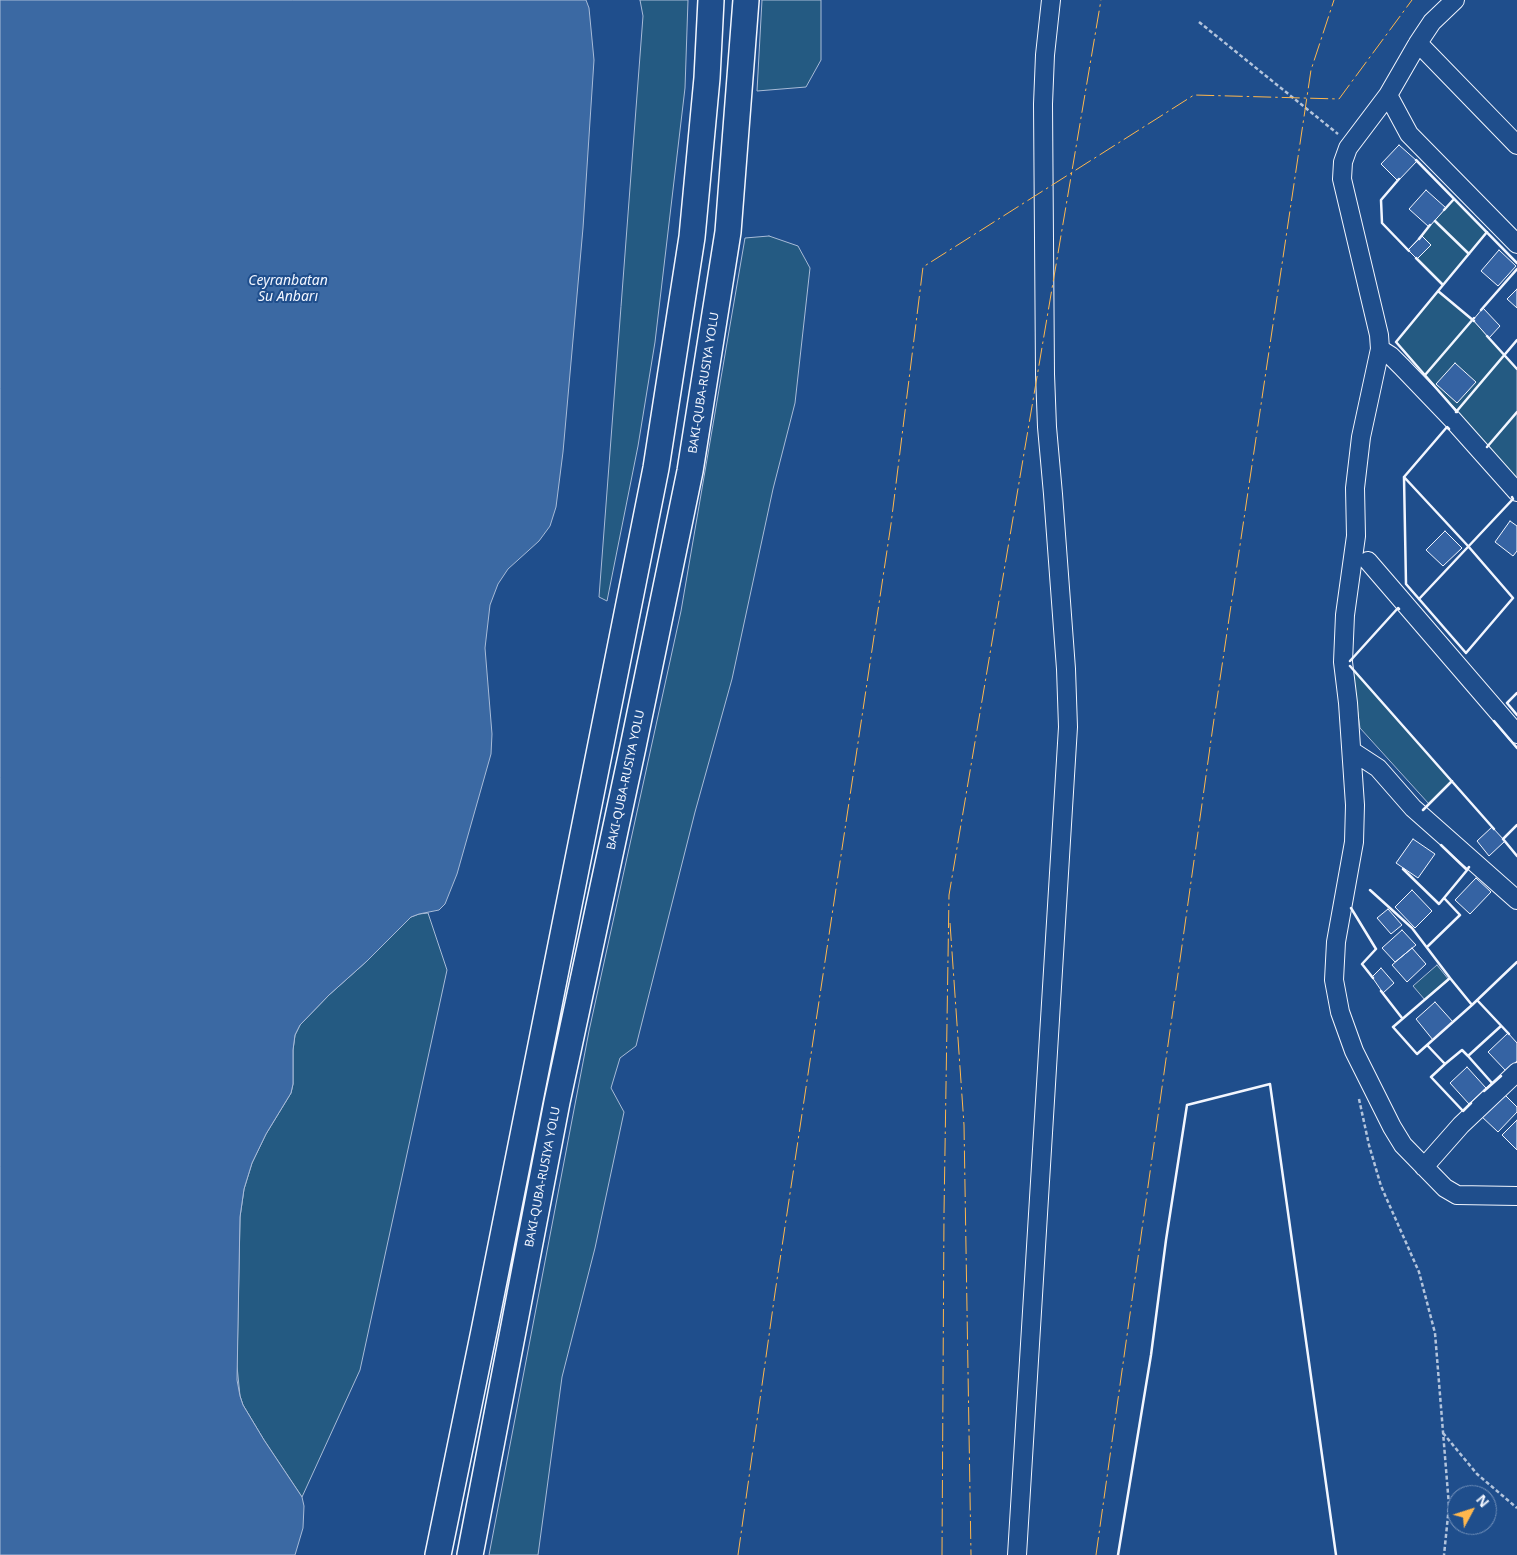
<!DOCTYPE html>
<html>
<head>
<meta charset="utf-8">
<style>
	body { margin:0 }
	#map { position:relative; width:1517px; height:1555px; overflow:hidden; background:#1f4e8c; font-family:"Noto Sans",sans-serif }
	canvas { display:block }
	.north { position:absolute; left:1447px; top:1485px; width:50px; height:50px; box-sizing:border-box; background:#1f4e8c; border:1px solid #7391ba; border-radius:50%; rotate:50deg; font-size:14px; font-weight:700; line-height:20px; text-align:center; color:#f2f6ff }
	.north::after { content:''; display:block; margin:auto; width:18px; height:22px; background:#ffb74d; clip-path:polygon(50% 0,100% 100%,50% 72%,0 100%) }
</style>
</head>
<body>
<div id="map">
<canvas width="1517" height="1555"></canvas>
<div class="north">N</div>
</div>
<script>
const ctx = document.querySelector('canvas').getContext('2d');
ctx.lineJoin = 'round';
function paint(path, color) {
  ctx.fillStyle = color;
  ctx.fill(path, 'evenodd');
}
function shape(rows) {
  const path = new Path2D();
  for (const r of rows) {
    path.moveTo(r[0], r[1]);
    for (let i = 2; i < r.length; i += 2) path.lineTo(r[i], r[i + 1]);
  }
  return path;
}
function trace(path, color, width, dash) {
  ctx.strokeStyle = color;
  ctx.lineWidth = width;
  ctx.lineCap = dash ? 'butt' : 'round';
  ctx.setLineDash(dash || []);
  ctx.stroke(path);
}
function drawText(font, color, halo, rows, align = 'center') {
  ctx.font = font + ' "Noto Sans",sans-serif';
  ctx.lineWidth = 4;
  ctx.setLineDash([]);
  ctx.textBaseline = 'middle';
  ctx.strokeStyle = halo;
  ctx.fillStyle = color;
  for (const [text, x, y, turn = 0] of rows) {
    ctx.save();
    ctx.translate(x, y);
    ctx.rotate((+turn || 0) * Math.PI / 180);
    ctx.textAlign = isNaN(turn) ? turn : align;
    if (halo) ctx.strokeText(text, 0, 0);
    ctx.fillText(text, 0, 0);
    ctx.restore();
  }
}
const green = shape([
	[640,0,688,0,685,88,655,342,638,446,607,601,599,597,643,16,640,0],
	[762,0,821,0,821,60,806,87,757,91,762,0],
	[1454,199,1487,232,1443,285,1408,250,1454,199],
	[769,236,798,246,810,268,795,403,773,489,732,679,695,812,636,1046,620,1058,611,1088,624,1112,595,1248,562,1377,538,1555,489,1555,589,1031,681,611,745,238,769,236],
	[1438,291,1473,320,1517,369,1517,479,1396,342,1438,291],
	[1351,667,1452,781,1429,804,1360,728,1351,667],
	[428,913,447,970,360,1370,302,1497,264,1440,243,1405,240,1396,237,1366,240,1217,244,1189,252,1163,266,1134,291,1093,293,1084,293,1050,295,1035,300,1025,329,995,367,961,411,917,419,914,428,913],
	[1437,965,1449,980,1425,1000,1413,986,1437,965]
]);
paint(green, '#245a82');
trace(green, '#a8bbd7', 1);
const water = shape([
	[0,0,586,0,589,8,594,60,583,228,563,452,556,507,550,526,539,541,508,569,498,584,490,605,485,648,492,734,491,754,457,874,445,904,439,910,419,914,411,917,367,961,329,995,300,1025,295,1035,293,1050,293,1084,291,1093,266,1134,252,1163,244,1189,240,1217,237,1380,240,1396,243,1405,264,1440,302,1497,304,1506,303,1528,295,1555,0,1555,0,0]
]);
paint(water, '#3b69a3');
trace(water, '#a8bbd7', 1);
const building = shape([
	[1399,145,1417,161,1398,181,1381,164,1399,145],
	[1426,190,1446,208,1429,227,1409,209,1426,190],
	[1422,236,1431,245,1417,259,1408,250,1422,236],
	[1499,250,1516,266,1498,286,1481,271,1499,250],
	[1517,289,1517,308,1507,299,1517,289],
	[1483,308,1500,326,1489,338,1473,320,1483,308],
	[1455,363,1476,382,1457,403,1436,384,1455,363],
	[1510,521,1517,526,1517,551,1513,556,1495,542,1510,521],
	[1445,531,1462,548,1443,566,1426,550,1445,531],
	[1492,827,1505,841,1489,856,1477,841,1492,827],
	[1413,839,1435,854,1418,878,1396,863,1413,839],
	[1476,878,1491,892,1470,914,1455,900,1476,878],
	[1412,890,1432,911,1415,928,1395,907,1412,890],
	[1388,909,1402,925,1391,934,1377,918,1388,909],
	[1402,930,1416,945,1395,962,1382,948,1402,930],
	[1412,948,1426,964,1407,982,1392,965,1412,948],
	[1381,968,1394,983,1383,993,1372,977,1381,968],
	[1435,1002,1453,1022,1433,1040,1416,1019,1435,1002],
	[1508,1033,1517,1043,1517,1061,1506,1071,1488,1052,1508,1033],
	[1467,1067,1486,1088,1469,1104,1450,1083,1467,1067],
	[1502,1092,1517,1107,1517,1112,1498,1132,1480,1115,1502,1092],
	[1517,1120,1517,1150,1502,1135,1517,1120]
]);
paint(building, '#3563a3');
trace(building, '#f2f6ff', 1);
const minor = shape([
	[1455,0,1432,22,1418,43,1388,95,1348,148,1343,162,1342,179,1379,335,1380,349,1361,437,1355,488,1356,536,1345,615,1343,662,1348,703,1355,805,1354,842,1336,942,1334,980,1340,1012,1354,1051,1392,1127,1403,1145,1445,1188,1457,1195,1517,1196],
	[1418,43,1517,145],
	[1388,95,1409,134,1517,244],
	[1380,349,1391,356,1402,367,1452,419,1517,492],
	[1368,561,1517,734],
	[1352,751,1378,768,1413,808,1517,900],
	[1424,1167,1461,1125,1517,1072],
	[1017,1555,1068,727,1066,669,1053,494,1047,427,1045,374,1043,104,1045,55,1051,0]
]);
const highway = shape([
	[438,1555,484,1331,656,468,692,237,707,78,711,0],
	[470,1555,557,1102,633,747,690,471,728,232,746,0]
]);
trace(minor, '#f2f6ff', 20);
trace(highway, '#f2f6ff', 28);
trace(shape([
	[1199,22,1338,134],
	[1359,1099,1369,1145,1381,1186,1419,1272,1435,1333,1449,1506,1444,1555],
	[1443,1433,1477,1474,1517,1508]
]), '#b3c4dc', 2.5, [4, 2.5]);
trace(minor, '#1f4e8c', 18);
trace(highway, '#1f4e8c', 25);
trace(shape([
	[1416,160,1517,263],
	[1399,179,1381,200,1382,223,1409,251],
	[1444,210,1454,199],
	[1435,221,1469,254],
	[1419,239,1430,225],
	[1416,258,1443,285,1396,342,1457,412],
	[1443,285,1487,232],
	[1438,291,1474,321],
	[1481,310,1517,269],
	[1487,336,1517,369],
	[1425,375,1474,318],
	[1456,412,1517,340],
	[1487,447,1517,412],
	[1404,477,1468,546,1513,598,1466,653,1406,584,1404,477],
	[1404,477,1447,427,1449,429],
	[1419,599,1513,499,1512,497],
	[1350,661,1398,608,1399,609],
	[1350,666,1494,829],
	[1517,693,1507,703,1517,715],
	[1494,721,1517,748],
	[1423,810,1452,781],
	[1517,825,1503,839,1517,856],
	[1441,845,1467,870,1469,867],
	[1403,869,1439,904,1468,869],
	[1370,890,1412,928,1450,978],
	[1351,908,1376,949,1362,964,1373,978],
	[1427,947,1460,915,1444,898],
	[1450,978,1472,1005,1417,1054,1393,1027,1450,978],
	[1381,991,1402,1018],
	[1477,1000,1509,1034],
	[1472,1005,1517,962],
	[1427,1045,1445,1064,1462,1050,1468,1056,1501,1026],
	[1468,1056,1492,1083],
	[1445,1064,1431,1077,1463,1111,1471,1103],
	[1484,1091,1501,1076],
	[1118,1555,1151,1355,1166,1240,1187,1105,1270,1084,1336,1555]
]), '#f2f6ff', 2.5);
trace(shape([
	[950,923,964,1125,971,1555],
	[738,1555,775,1293,891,524,923,267,1194,95,1339,99,1412,0],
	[942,1555,944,1213,949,895,1101,0],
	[1096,1555,1213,726,1311,70,1334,0]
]), '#ffb74d', 1, [18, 4, 2.5, 4]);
drawText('12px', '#f2f6ff', '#1f4e8c', [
	["BAKI-QUBA-RUSIYA YOLU",704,383,-81],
	["BAKI-QUBA-RUSIYA YOLU",626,780,-78],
	["BAKI-QUBA-RUSIYA YOLU",543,1177,-79]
]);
drawText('italic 14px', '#f2f6ff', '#1f4e8c', [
	["Ceyranbatan",288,281],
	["Su Anbarı",288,297]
]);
</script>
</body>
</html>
